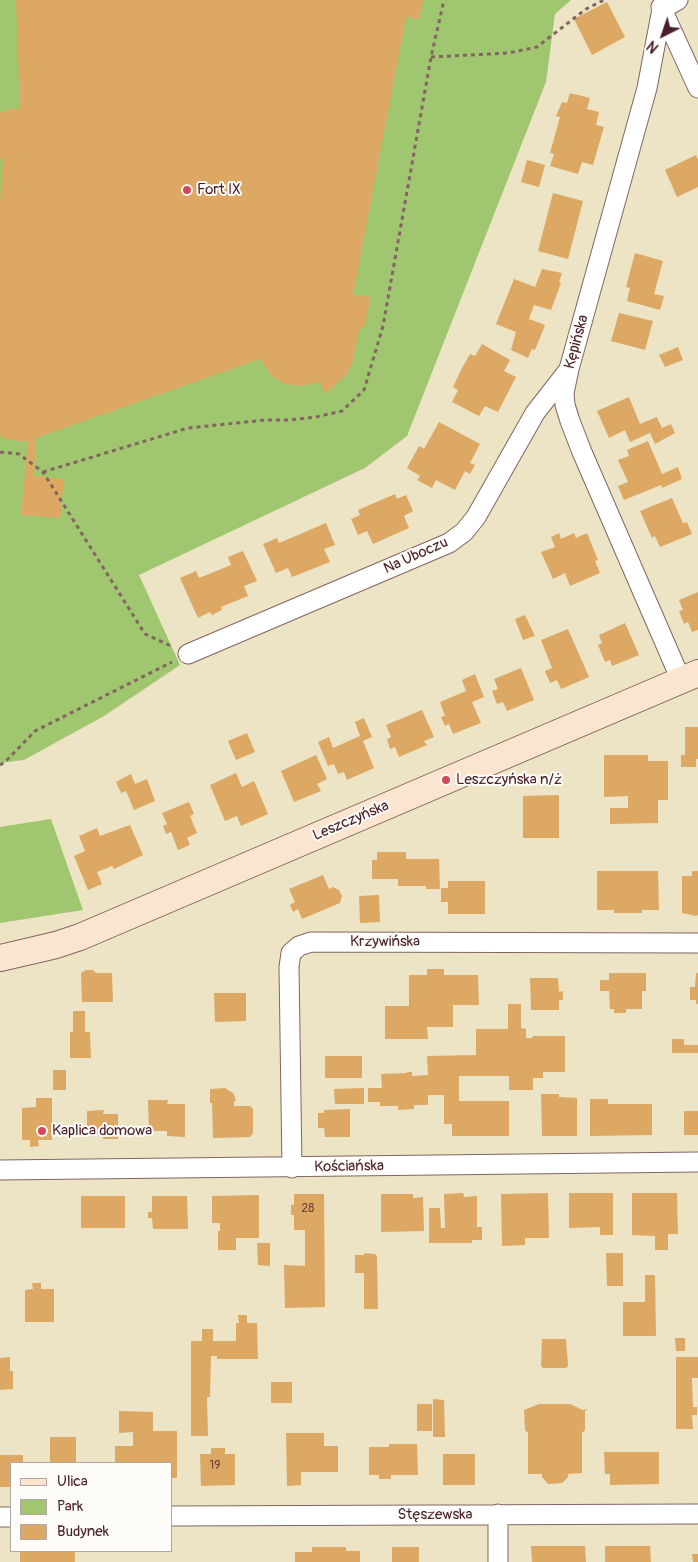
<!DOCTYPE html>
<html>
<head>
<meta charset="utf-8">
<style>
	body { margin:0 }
	#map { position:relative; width:698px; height:1562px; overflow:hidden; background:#ece4c5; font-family:Pangolin,sans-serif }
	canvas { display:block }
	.legend { position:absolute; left:10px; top:1462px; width:162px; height:90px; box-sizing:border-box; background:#fdfcf7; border:1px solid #b5a4a5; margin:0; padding:6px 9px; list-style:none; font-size:15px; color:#4a1f2b }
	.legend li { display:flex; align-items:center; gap:10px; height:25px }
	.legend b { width:25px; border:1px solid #b5a4a5 }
	.north { position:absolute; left:638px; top:10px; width:50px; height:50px; -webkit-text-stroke:4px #fdfcf7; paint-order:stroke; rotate:221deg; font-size:14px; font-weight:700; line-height:20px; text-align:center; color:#4a1f2b }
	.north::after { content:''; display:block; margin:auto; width:18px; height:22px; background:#4a1f2b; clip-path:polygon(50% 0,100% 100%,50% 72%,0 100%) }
</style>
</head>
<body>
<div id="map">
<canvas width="698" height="1562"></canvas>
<ul class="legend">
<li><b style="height:6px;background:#fce5cf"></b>Ulica</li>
<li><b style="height:14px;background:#a1c670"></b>Park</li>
<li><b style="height:14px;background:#dca863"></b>Budynek</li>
</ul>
<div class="north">N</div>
</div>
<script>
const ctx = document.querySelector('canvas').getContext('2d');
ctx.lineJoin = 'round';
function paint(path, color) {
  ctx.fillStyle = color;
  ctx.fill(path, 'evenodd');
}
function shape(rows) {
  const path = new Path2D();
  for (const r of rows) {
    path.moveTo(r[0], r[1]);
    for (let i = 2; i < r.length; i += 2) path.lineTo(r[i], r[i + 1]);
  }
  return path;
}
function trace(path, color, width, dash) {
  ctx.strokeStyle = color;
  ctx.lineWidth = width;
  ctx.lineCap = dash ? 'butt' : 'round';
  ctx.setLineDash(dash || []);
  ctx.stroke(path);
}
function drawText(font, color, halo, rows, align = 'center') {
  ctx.font = font + ' Pangolin,sans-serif';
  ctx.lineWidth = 4;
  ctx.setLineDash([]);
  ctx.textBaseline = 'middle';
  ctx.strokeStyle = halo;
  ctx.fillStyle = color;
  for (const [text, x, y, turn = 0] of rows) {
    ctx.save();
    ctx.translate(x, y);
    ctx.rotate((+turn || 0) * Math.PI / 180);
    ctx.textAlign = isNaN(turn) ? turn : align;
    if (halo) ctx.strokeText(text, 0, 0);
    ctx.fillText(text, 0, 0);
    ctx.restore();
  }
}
paint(shape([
	[0,0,571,0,555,14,546,82,407,436,365,468,139,575,180,665,104,716,24,760,0,763],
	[51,819,83,910,0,923,0,827]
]), '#a1c670');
paint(shape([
	[16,0,423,0,419,19,406,17,353,295,371,297,364,329,360,327,352,364,346,375,325,394,320,382,301,386,285,384,273,377,260,359,36,438,34,476,64,479,60,518,21,515,28,441,17,441,6,439,0,435,0,202,3,159,0,159,0,112,6,113,7,109,20,109],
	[607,2,625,37,592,55,574,19],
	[570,93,590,98,587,109,599,112,596,125,604,127,593,165,582,162,578,174,550,166,554,154,550,153,560,117,556,116,562,102,567,103],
	[696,155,698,160,698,187,677,197,665,170],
	[527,160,545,165,539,187,521,182],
	[553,193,583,201,568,259,538,251],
	[635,253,663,261,654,294,664,296,660,310,627,301,630,288,626,287],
	[542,269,562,273,559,282,561,283,551,310,534,305,529,319,545,325,535,350,532,349,528,358,511,350,516,332,496,324,514,279,535,287],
	[619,313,653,321,645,350,611,341],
	[482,344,510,360,504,371,516,377,498,412,485,406,479,416,452,402,458,390,453,387,461,370,470,354,475,356],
	[678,347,683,360,665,367,659,355],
	[629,397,640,424,657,417,662,428,671,424,675,433,655,444,650,433,630,442,625,430,609,438,597,411],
	[439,422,480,444,470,463,475,465,470,474,465,471,455,490,436,480,432,488,417,480,420,476,407,468,419,446,424,449],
	[648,441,662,474,678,467,682,479,662,488,661,485,624,500,618,486,628,482,618,460,629,456,627,450],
	[395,494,397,499,406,495,413,511,404,516,409,528,373,544,367,531,358,535,351,519,360,515,358,510],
	[672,498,683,523,687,522,692,534,660,547,655,536,652,538,640,511],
	[326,523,335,545,324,549,330,562,292,577,288,568,276,573,263,544,277,538,279,543],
	[559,533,561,539,574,533,576,538,587,533,598,560,595,561,600,573,570,586,565,573,553,579,541,552,555,547,551,537],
	[243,551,257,581,244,586,248,596,221,607,222,610,212,615,210,612,198,618,180,578,196,571,199,578,231,565,228,557],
	[698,592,698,630,692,632,688,622,684,624,679,611,683,610,679,600],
	[525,615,535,636,523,640,515,619],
	[625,623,639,655,612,666,610,660,605,662,598,645,602,643,599,635],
	[568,629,589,677,561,689,557,680,550,683,545,671,552,668,541,640],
	[521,668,534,700,507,711,503,702,497,704,492,691,498,689,494,679],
	[475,674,484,697,472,702,481,723,453,734,449,724,445,726,441,717,445,716,440,702,466,691,462,680],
	[422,710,434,737,424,741,427,745,399,757,395,747,390,749,387,739,391,737,386,725],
	[364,718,372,737,363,741,374,768,347,780,344,772,338,774,334,764,328,766,318,742,329,737,333,748,360,736,355,722],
	[685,727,698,727,698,759,696,759,696,767,681,767,681,755,685,755],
	[247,733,255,752,236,760,228,741],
	[316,755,327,779,317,784,321,791,294,802,281,771],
	[604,755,648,755,648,761,668,761,668,800,658,800,658,823,610,824,610,808,628,808,628,796,604,797],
	[236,773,242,787,254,781,268,814,241,826,237,816,225,821,210,785],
	[131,774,135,784,147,779,155,801,134,810,126,791,121,793,116,782],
	[559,795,559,838,523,838,523,796],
	[189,802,194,814,190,816,197,833,187,838,190,845,178,850,171,832,166,834,163,826,167,824,162,813],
	[130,825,143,855,114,869,112,866,97,872,102,884,88,890,74,856,85,851,79,836,97,828,100,836],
	[377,852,406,852,406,859,439,859,440,889,426,889,426,886,398,886,398,879,372,879,372,860,377,860],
	[597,871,658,871,659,910,642,910,642,913,614,913,614,910,597,910],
	[692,871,698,871,698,915,696,916,682,913,682,876,692,876],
	[323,875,329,889,333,887,339,890,342,896,340,903,302,919,298,909,293,912,290,905,295,902,289,889],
	[448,881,485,881,485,914,448,914,448,902,441,902,441,888,448,888],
	[379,895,380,922,360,923,359,896],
	[427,969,444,969,444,975,478,975,479,1005,453,1005,453,1027,427,1027,428,1039,385,1039,385,1006,409,1006,409,975,427,975],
	[86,970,93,970,96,973,112,973,113,1002,82,1002,81,973],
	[609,973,646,973,646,991,642,991,642,1009,626,1009,626,1013,614,1013,614,1009,610,1009,609,991,600,991,600,980,609,980],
	[696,973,698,973,698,1004,696,1004,696,1000,690,1000,690,987,695,987],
	[530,978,558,978,559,992,563,991,563,1000,559,1000,559,1010,531,1010],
	[214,993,246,993,246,1021,215,1022],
	[508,1004,521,1004,521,1028,526,1029,526,1038,532,1038,533,1036,565,1036,565,1072,543,1072,543,1078,533,1078,533,1090,509,1090,509,1076,459,1076,459,1101,509,1101,509,1136,452,1136,452,1124,444,1124,444,1095,428,1095,428,1105,414,1105,414,1109,398,1110,398,1106,380,1106,380,1102,368,1102,368,1088,382,1088,381,1074,407,1073,407,1072,412,1072,412,1076,428,1075,427,1056,476,1055,476,1029,508,1029],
	[73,1011,85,1011,85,1032,90,1032,91,1058,70,1058,70,1032,73,1032],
	[672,1039,684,1039,684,1045,698,1045,698,1053,672,1053],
	[325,1056,362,1056,362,1078,325,1078],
	[53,1070,66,1070,66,1090,53,1090],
	[225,1088,233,1093,235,1097,236,1101,234,1101,234,1106,250,1106,253,1109,253,1133,250,1137,213,1138,212,1103,210,1103,210,1089],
	[364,1088,364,1104,335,1104,334,1089],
	[541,1094,559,1094,559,1097,577,1098,577,1136,542,1136],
	[36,1098,52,1098,52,1140,38,1140,39,1146,30,1147,30,1140,22,1140,22,1108,36,1107],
	[590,1099,608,1099,608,1104,652,1104,652,1135,590,1136],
	[148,1100,168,1100,167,1104,185,1104,185,1137,167,1136,167,1131,149,1131],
	[350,1109,350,1137,325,1137,324,1128,318,1128,318,1113,324,1113,324,1110],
	[104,1110,103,1114,118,1114,118,1139,103,1139,102,1134,87,1134,87,1111],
	[684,1111,698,1111,698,1135,684,1135],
	[463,1193,464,1197,477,1196,477,1227,482,1227,482,1240,472,1240,472,1243,429,1243,429,1208,440,1208,441,1228,445,1228,444,1194],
	[548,1193,549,1238,525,1238,525,1245,502,1246,501,1194],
	[569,1193,613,1193,613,1235,600,1235,600,1227,569,1228],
	[632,1193,677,1193,678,1234,668,1234,668,1250,655,1250,655,1236,632,1235],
	[294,1194,324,1194,325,1307,285,1308,284,1265,305,1266,305,1230,294,1230,294,1215,291,1215,291,1205,294,1205],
	[381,1194,413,1194,413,1198,423,1197,424,1231,381,1232],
	[259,1195,259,1238,236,1238,236,1250,218,1250,218,1231,220,1231,220,1223,212,1223,212,1196],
	[81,1196,125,1196,125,1228,81,1228],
	[152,1196,187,1196,188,1229,153,1229,152,1218,148,1218,148,1212,152,1212],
	[257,1243,270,1243,270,1266,258,1265],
	[364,1253,375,1254,377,1257,378,1309,364,1309,364,1273,355,1273,355,1255,364,1255],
	[606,1253,623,1253,623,1286,607,1286],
	[645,1275,655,1275,656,1336,623,1336,623,1302,645,1302],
	[32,1283,41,1283,41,1289,54,1289,54,1322,25,1322,25,1290,33,1289],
	[238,1315,247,1315,247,1323,257,1323,258,1359,217,1359,217,1356,211,1356,210,1397,207,1397,208,1436,191,1436,191,1341,202,1341,202,1329,213,1329,213,1341,236,1341,236,1323,239,1323],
	[675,1338,685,1338,685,1351,676,1351],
	[542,1339,566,1339,568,1366,566,1368,543,1368,541,1366],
	[10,1357,10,1371,13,1371,13,1389,0,1390,0,1358],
	[676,1357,698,1357,698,1378,692,1378,693,1407,697,1407,697,1415,692,1415,693,1429,676,1429],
	[271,1382,292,1382,292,1403,271,1403],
	[433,1399,444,1400,445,1437,433,1437],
	[417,1404,432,1404,432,1431,417,1431],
	[539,1404,570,1404,583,1410,588,1409,585,1411,585,1430,582,1433,582,1473,568,1474,568,1477,562,1483,548,1484,542,1477,542,1474,528,1474,528,1433,525,1430,524,1410],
	[119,1411,153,1412,153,1431,177,1431,177,1478,171,1478,171,1463,115,1463,115,1446,133,1446,133,1432,119,1433],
	[286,1433,324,1433,324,1446,338,1446,338,1472,301,1472,301,1485,287,1486],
	[50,1437,76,1437,76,1463,50,1463],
	[389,1444,417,1444,418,1475,391,1475,391,1479,379,1479,379,1475,369,1475,369,1447,389,1447],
	[211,1448,225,1448,225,1454,235,1454,235,1485,201,1486,200,1454,211,1454],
	[604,1452,659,1452,659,1484,610,1485,610,1474,605,1474],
	[443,1454,475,1454,475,1485,443,1485],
	[0,1455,23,1455,23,1463,11,1463,11,1487,0,1487],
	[531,1546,585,1546,586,1562,532,1562],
	[605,1546,650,1546,651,1562,605,1562],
	[312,1547,346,1547,346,1551,360,1551,360,1562,295,1562,295,1552,312,1552],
	[392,1547,419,1547,419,1562,392,1562],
	[20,1551,75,1551,75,1562,20,1562],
	[692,1554,698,1554,698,1562,693,1562]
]), '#dca863');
const street = shape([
	[678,0,662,9,647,88,569,369,564,393,565,405,570,421,582,452,681,680],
	[661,7,698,88],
	[188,654,449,543,464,532,476,517,535,413,567,372],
	[292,1168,289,967,291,953,299,946,311,942,698,943],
	[0,1170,698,1162],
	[171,1516,698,1514],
	[0,1517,11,1517],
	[498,1562,498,1514]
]);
const secondary = shape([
	[0,958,56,945,80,937,698,673]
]);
trace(street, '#836461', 21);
trace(secondary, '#836461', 28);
trace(shape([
	[431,57,508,53,537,47,586,9,604,0],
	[0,452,19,454,43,472,145,634,171,646],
	[43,472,188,428,266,420,290,420,316,417,342,411,364,390,383,326,431,57,444,0],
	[0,765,5,762,35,731,172,662]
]), '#836461', 3, [4, 4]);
trace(street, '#fff', 19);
trace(secondary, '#fce5cf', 26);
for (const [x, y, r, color] of [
	[187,190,5,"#d1495b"],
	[446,780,5,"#d1495b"],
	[42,1131,5,"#d1495b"]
]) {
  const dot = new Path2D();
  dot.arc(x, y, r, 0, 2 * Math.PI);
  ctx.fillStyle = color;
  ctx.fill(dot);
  trace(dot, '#fdfcf7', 2);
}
drawText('12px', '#6e4139', null, [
	["28",308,1209],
	["19",215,1466]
]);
drawText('15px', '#4a1f2b', '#fdfcf7', [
	["Fort IX",197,190],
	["Leszczyńska n/ż",456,780],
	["Kaplica domowa",52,1131]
], 'left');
drawText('15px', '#4a1f2b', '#fdfcf7', [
	["Kępińska",577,342,-75],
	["Na Uboczu",416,556,-24],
	["Leszczyńska",351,821,-23],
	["Krzywińska",385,942],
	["Kościańska",349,1167,-1],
	["Stęszewska",435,1515]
]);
</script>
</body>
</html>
